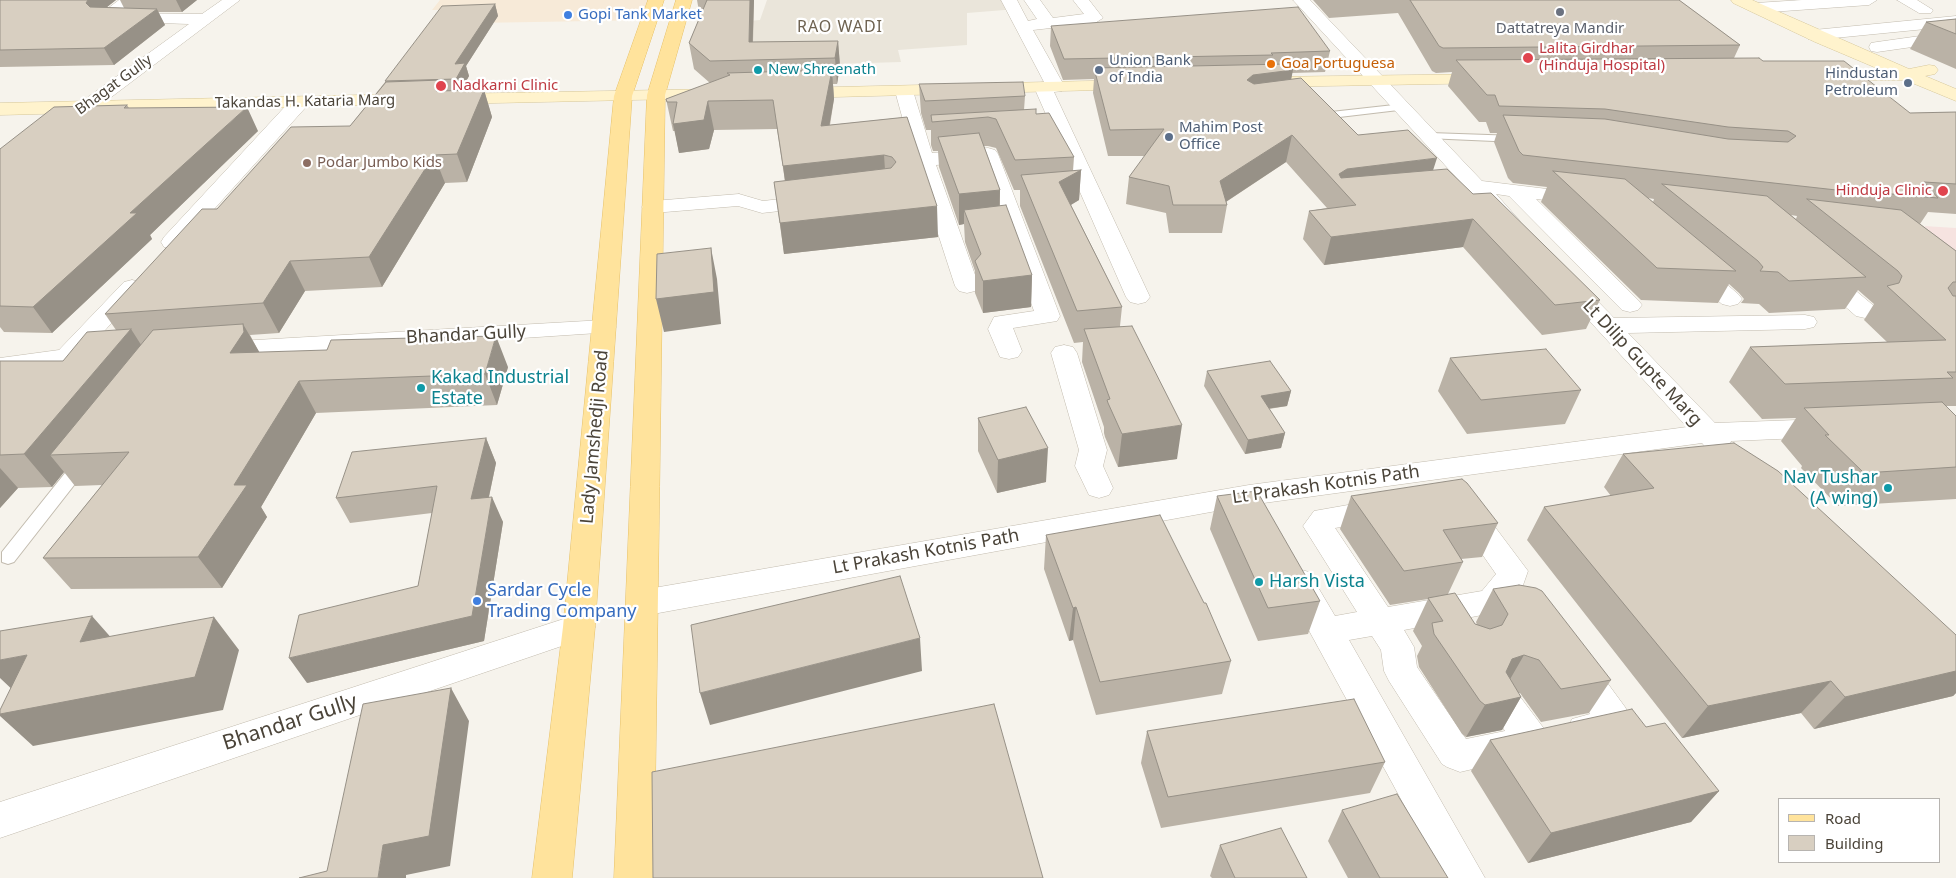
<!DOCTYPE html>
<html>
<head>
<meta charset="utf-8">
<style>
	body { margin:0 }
	#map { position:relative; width:1956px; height:878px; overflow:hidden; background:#f6f3ec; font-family:"Noto Sans",sans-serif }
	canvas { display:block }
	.legend { position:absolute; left:1778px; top:798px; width:162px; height:65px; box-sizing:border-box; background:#fff; border:1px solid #b7b4b0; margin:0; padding:6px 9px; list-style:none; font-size:15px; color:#4b4439 }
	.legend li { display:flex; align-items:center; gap:10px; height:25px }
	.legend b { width:25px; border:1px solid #b7b4b0 }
</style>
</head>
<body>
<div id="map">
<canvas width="1956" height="878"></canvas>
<ul class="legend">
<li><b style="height:6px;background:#ffe39c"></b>Road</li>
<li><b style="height:14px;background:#d8cfc1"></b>Building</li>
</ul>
</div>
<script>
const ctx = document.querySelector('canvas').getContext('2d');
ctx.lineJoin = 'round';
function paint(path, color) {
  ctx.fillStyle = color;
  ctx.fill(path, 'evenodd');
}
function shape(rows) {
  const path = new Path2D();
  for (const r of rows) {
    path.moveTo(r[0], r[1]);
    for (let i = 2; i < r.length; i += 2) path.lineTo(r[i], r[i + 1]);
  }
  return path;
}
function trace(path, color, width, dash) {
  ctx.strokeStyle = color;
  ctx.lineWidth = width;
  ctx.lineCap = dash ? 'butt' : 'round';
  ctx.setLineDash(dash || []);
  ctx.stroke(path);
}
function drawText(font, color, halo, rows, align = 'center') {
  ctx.font = font + ' "Noto Sans",sans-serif';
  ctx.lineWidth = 4.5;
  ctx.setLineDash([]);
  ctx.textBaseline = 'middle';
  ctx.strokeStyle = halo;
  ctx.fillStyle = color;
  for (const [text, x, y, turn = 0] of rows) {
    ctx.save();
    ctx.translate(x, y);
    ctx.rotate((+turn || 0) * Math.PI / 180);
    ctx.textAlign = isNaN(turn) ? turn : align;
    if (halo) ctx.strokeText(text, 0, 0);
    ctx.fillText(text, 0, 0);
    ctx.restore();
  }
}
paint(shape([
	[767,0,1012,0,1017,9,967,13,967,45,898,50,901,62,735,67,737,22,760,20]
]), '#eae5da');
paint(shape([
	[440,0,662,0,653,20,475,23,485,9,432,10]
]), '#f7ead8');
paint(shape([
	[1924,226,1956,228,1956,254]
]), '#f6e3e0');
const service = shape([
	[1403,104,1408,107,1407,109,1331,118,1325,115,1331,112,1403,104],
	[1430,133,1517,136,1523,139,1517,142,1426,138,1426,134,1430,133],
	[83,456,89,458,91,462,89,466,14,562,8,564,2,562,2,552,77,458,83,456]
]);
const minor = shape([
	[119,0,137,0,121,13,202,14,222,0,240,0,69,129,55,129,52,125,55,121,189,24,99,21,97,18,99,15,119,0],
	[1001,0,1017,0,1028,21,1037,19,1024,0,1040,0,1053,18,1084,14,1073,0,1089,0,1103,18,1095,23,1033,30,1065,87,1062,91,1054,92,1150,297,1146,302,1138,304,1130,302,1126,297,1034,87,1037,83,1044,82,1001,0],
	[1293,0,1310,0,1482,181,1588,194,1591,198,1588,202,1581,204,1536,199,1638,300,1642,305,1638,310,1630,312,1622,310,1509,196,1496,194,1520,221,1517,226,1509,227,1501,226,1293,0],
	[1802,0,1877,0,1869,5,1756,13,1748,8,1756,3,1802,0],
	[1897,0,1917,0,1933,10,1931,13,1919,13,1897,0],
	[1956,16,1956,26,1814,40,1808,39,1806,35,1808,31,1814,30,1956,16],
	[1920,36,1926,37,1928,41,1926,45,1877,52,1871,51,1869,47,1871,43,1877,42,1920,36],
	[904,86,910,87,913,91,932,153,988,148,995,150,998,154,1060,316,1057,321,1013,328,1022,351,1018,357,1009,359,1000,357,988,329,994,317,1034,311,980,161,936,165,979,286,975,291,967,293,959,291,955,286,914,160,895,91,898,87,904,86],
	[299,97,306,99,308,103,306,107,180,247,172,249,164,247,161,242,164,237,292,99,299,97],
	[739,194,763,201,815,195,822,197,826,201,822,205,815,207,762,213,738,206,653,213,645,212,642,207,645,202,653,201,739,194],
	[1695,262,1703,264,1738,294,1742,299,1738,304,1730,306,1722,304,1687,274,1684,269,1687,264,1695,262],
	[1824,269,1832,271,1874,306,1877,311,1874,316,1865,318,1856,316,1816,281,1812,276,1816,271,1824,269],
	[1569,278,1577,280,1614,318,1805,315,1814,317,1817,322,1814,327,1805,329,1628,333,1715,423,1825,419,1835,422,1839,428,1835,434,1825,437,1731,441,1728,450,1718,452,1708,450,1702,443,1249,505,642,616,631,612,626,603,631,594,642,590,1249,485,1687,427,1561,290,1557,285,1561,280,1569,278],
	[132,280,140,282,144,287,89,348,112,350,116,356,112,362,0,374,0,358,59,350,124,282,132,280],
	[604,320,613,322,616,327,613,332,221,358,212,356,208,350,212,344,221,342,604,320],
	[1064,345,1073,347,1077,353,1107,450,1103,466,1113,488,1109,495,1099,498,1089,495,1075,466,1079,450,1051,353,1055,347,1064,345],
	[1382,499,1392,502,1397,510,1392,518,1335,528,1388,607,1482,591,1496,574,1452,511,1457,503,1467,500,1477,503,1528,571,1522,588,1511,598,1503,611,1404,630,1414,647,1417,667,1466,739,1505,731,1489,705,1494,694,1506,690,1518,694,1545,730,1550,741,1545,752,1460,772,1447,767,1442,764,1389,681,1384,671,1381,650,1372,636,1349,640,1485,878,1444,878,1282,581,1287,572,1298,569,1309,572,1335,616,1357,612,1303,526,1314,511,1382,499],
	[579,614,591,618,595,627,591,636,0,838,0,802,579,614],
	[1577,654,1589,658,1625,707,1631,718,1623,734,1619,737,1585,746,1572,741,1567,730,1572,719,1590,714,1560,668,1565,658,1577,654]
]);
const secondary = shape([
	[1731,0,1752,0,1909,69,1929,65,1935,66,1938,70,1935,74,1925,76,1956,89,1956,101,1905,80,1818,80,1815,76,1818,72,1824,71,1881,70,1815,42,1733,3,1731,0],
	[1488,74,1494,75,1497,79,1494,83,1266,87,1260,86,1257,82,1260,78,1266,77,1488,74],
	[1131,80,1137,81,1140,85,1137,89,796,98,790,97,787,93,790,89,796,88,1131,80],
	[716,89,722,90,725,94,722,98,449,104,443,103,440,99,443,95,449,94,716,89],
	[406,94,412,96,415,100,412,104,0,115,0,103,406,94]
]);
const primary = shape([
	[648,0,664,0,632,96,595,627,572,878,532,878,563,627,614,96,648,0],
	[676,0,692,0,665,95,654,878,614,878,647,95,676,0]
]);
trace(service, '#c2bbae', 2);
trace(minor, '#c2bbae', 1);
trace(secondary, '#d6c79b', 1);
trace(primary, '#e6c16a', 1);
paint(service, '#fff');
paint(minor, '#fff');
paint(secondary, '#fff3cd');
paint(primary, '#ffe39c');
paint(shape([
	[0,0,116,0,107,7,124,8,120,0,197,0,182,12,158,12,165,25,114,65,0,67],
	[697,0,754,0,753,42,838,41,840,66,837,84,833,84,834,99,830,125,907,117,938,237,784,254,774,182,785,181,777,129,714,130,709,149,679,153,675,131,673,131,666,99,710,83,694,69,689,43,700,17],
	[1313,0,1679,0,1740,45,1734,58,1763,61,1910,113,1956,112,1956,214,1928,212,1920,224,1956,251,1956,406,1946,406,1956,416,1956,499,1838,506,1801,468,1802,466,1781,441,1796,418,1762,419,1729,382,1750,347,1887,342,1864,320,1874,304,1858,290,1845,309,1769,313,1759,304,1741,303,1744,299,1739,293,1729,284,1718,303,1641,300,1541,202,1547,187,1513,183,1508,178,1494,142,1497,133,1490,133,1486,122,1479,122,1448,86,1452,72,1436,73,1432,71,1398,13,1329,18],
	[1648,198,1654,199,1653,202],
	[1791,215,1797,216,1796,219],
	[495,4,498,16,466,66,469,76,461,91,484,90,492,117,467,182,445,183,382,287,305,291,279,333,250,335,259,352,508,367,497,405,316,413,261,507,267,517,222,588,71,589,43,558,102,485,75,486,64,472,52,487,18,488,0,508,0,361,63,361,116,330,105,314,217,209,350,126,385,82,385,81],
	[1956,19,1956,69,1910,49,1926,22],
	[1051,26,1330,51,1325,72,1292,73,1291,80,1358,135,1433,170,1473,194,1600,300,1586,329,1542,335,1463,247,1324,265,1303,239,1309,211,1327,208,1286,162,1226,202,1227,205,1222,233,1169,233,1166,213,1126,204,1129,177,1145,156,1108,156,1093,93,1094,79,1063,80,1050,46],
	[919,84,1025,96,1024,110,1036,114,1074,157,1073,171,1081,170,1079,200,1071,205,1122,307,1120,326,1177,459,1118,467,1105,437,1104,433,1104,427,1082,362,1083,342,1074,343,1020,206,1020,190,1014,190,996,148,988,146,984,146,1000,190,1000,206,1032,275,1031,307,983,313,975,293,975,271,965,242,964,224,959,225,939,167,938,151,933,151,931,145,931,130,926,130,921,113],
	[127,105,129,108,258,131,150,235,152,239,52,333,4,332,0,327,0,149],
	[1450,358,1581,390,1565,424,1467,434,1438,391],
	[1207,371,1291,391,1287,406,1269,409,1285,433,1281,448,1245,454,1204,386],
	[978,418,1046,482,997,493,978,451],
	[486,438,496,463,489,497,503,522,484,641,307,683,418,586,432,513,350,523,336,498],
	[1623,454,1956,635,1956,693,1953,696,1814,729,1801,713,1682,738,1527,540,1544,507,1611,496,1604,487],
	[1217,496,1320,601,1308,634,1258,641,1210,529],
	[1351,496,1498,523,1482,557,1461,559,1463,562,1448,594,1475,624,1477,625,1476,622,1493,589,1611,680,1589,713,1541,722,1520,693,1518,693,1521,697,1502,730,1466,737,1462,734,1419,667,1417,656,1422,646,1413,631,1428,599,1390,605,1340,529],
	[1046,535,1231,661,1222,694,1096,715,1073,640,1069,641,1044,569],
	[1646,727,1719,791,1691,822,1528,863,1471,771,1490,740],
	[1147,731,1385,762,1370,793,1161,828,1141,763],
	[1342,810,1448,878,1348,878,1328,841],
	[1220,845,1307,878,1212,878,1210,876]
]), '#bab2a6');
paint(shape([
	[88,0,116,0,98,14,95,19,86,3],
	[176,0,197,0,182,12],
	[750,0,754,0,752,60,749,42],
	[495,4,498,16,466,66,469,76,460,92,456,79,455,64],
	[157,9,165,25,114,65,104,48],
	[838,41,840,66,837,84,835,58],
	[832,70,834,99,824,155,821,126],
	[1293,70,1288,95,1242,106,1247,80,1253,75],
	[442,80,452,107,436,91],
	[484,90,492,117,467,182,457,154],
	[708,101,714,130,709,149,679,153,673,124],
	[247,107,258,131,150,235,152,239,52,333,33,307,130,213],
	[1292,135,1286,162,1221,205,1220,181],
	[434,155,445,183,382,287,369,257],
	[884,155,886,185,787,196,783,166],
	[1437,158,1428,186,1347,195,1339,174,1347,169],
	[1081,170,1079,200,1057,213,1059,182],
	[1000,190,999,220,964,210,964,224,959,225,959,194],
	[937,206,938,237,784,254,780,223],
	[1473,219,1463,247,1324,265,1331,237],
	[711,248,717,279,721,324,664,332,656,299],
	[290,261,305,291,279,333,263,303],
	[1032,275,1031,307,983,313,983,281],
	[243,324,261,355,230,353],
	[131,329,152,362,50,455,64,472,52,487,24,454],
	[496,336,508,367,497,405,485,374],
	[299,381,316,413,261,507,267,517,222,588,198,557,234,485],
	[1291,391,1287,406,1258,410,1261,396],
	[1182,425,1177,459,1118,467,1122,434],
	[1285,433,1281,448,1245,454,1248,440],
	[486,438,496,463,483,524,471,499],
	[1048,448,1046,482,997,493,998,460],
	[0,468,18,488,0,508],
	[492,497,503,522,484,641,307,683,289,658,472,616],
	[1076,607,1073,640,1069,641,1073,608],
	[92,616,122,650,80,642],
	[214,617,239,650,223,710,33,746,0,716,0,714],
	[920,638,922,671,710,725,700,693],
	[27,655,18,695,0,678,0,660],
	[1524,655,1505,688,1493,692,1512,659],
	[1956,671,1956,693,1953,696,1814,729,1845,697],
	[1831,681,1801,713,1682,738,1708,706],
	[451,688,469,721,450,866,406,875,406,878,378,878,383,845],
	[1521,697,1502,730,1466,737,1485,705],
	[1719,791,1691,822,1528,863,1551,833]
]), '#979187');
const building = shape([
	[0,0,88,0,86,3,90,7,157,9,104,48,0,50,0,0],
	[707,0,750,0,749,42,838,41,835,58,710,61,689,43,707,0],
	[1410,0,1679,0,1740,45,1443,48,1439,46,1410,0],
	[495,4,455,64,465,63,456,79,385,81,442,6,495,4],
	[1298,7,1330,51,1271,53,1273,55,1064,59,1051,26,1298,7],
	[1956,19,1956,34,1926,22,1956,19],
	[1759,58,1763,61,1844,61,1910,113,1956,112,1956,184,1924,182,1938,198,1869,192,1872,194,1523,155,1519,151,1503,115,1605,119,1728,139,1788,142,1796,136,1788,131,1728,127,1605,109,1499,106,1495,95,1487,95,1456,60,1759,58],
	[1287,64,1293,70,1253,75,1247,80,1254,84,1301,78,1358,135,1408,130,1437,158,1347,169,1339,174,1341,178,1447,169,1473,194,1491,193,1600,300,1555,305,1473,219,1331,237,1309,211,1356,205,1292,135,1220,181,1227,205,1173,205,1169,186,1129,177,1164,129,1110,130,1094,68,1287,64],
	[832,70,821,126,907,117,937,206,780,223,774,182,891,168,896,162,892,157,884,155,783,166,773,100,708,101,704,120,673,124,677,102,667,102,666,99,730,75,727,73,832,70],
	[442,80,436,91,484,90,457,154,434,155,369,257,290,261,263,303,105,314,202,209,217,209,291,127,350,126,386,82,442,80],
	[1023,82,1025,96,925,101,919,84,1023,82],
	[127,105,124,108,247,107,130,213,137,213,33,307,0,306,0,149,54,107,127,105],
	[1036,109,1036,114,1049,113,1074,157,1015,160,996,119,988,117,932,122,931,115,1036,109],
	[979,133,1000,190,959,194,938,137,979,133],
	[1081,170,1059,182,1122,307,1077,311,1021,175,1081,170],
	[1553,171,1625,179,1736,271,1657,268,1553,171],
	[1662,184,1767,196,1866,277,1789,281,1778,272,1760,271,1763,267,1758,261,1662,184],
	[1807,199,1901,210,1956,251,1956,282,1953,282,1948,288,1953,296,1956,296,1956,372,1947,372,1953,378,1785,384,1750,347,1946,340,1887,286,1899,283,1902,276,1898,271,1807,199],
	[1006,205,1032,275,983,281,975,261,981,254,964,210,1006,205],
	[711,248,714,292,656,299,657,254,711,248],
	[243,324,244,332,230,353,327,350,331,340,496,336,485,374,299,381,234,485,247,485,198,557,43,558,129,452,50,455,153,330,243,324],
	[1132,326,1182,425,1122,434,1108,403,1107,400,1110,399,1084,329,1132,326],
	[131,329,24,454,0,455,0,361,63,361,87,332,131,329],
	[1546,349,1581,390,1481,400,1450,358,1546,349],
	[1270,361,1291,391,1261,396,1285,433,1248,440,1207,371,1270,361],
	[1942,402,1956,416,1956,467,1864,473,1825,435,1829,435,1804,408,1942,402],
	[1026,407,1048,448,998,460,978,418,1026,407],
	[486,438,471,499,492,497,472,616,289,658,299,615,418,586,437,486,336,498,352,452,486,438],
	[1734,443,1778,471,1956,635,1956,671,1845,697,1831,681,1708,706,1544,507,1654,488,1623,454,1734,443],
	[1462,479,1467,483,1498,523,1443,530,1463,562,1404,571,1351,496,1462,479],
	[1257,491,1320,601,1268,608,1217,496,1257,491],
	[1160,515,1204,603,1206,603,1231,661,1100,682,1076,607,1073,608,1046,535,1160,515],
	[900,576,920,638,700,693,691,625,900,576],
	[1519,585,1536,588,1542,591,1611,680,1561,689,1539,660,1524,655,1512,659,1506,672,1521,697,1485,705,1480,701,1434,634,1432,623,1443,621,1428,598,1455,593,1475,624,1490,629,1502,625,1508,614,1493,589,1519,585],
	[92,616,80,642,214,617,195,677,0,714,0,710,27,655,0,660,0,631,92,616],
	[451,688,429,836,383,845,378,878,299,878,327,871,363,704,451,688],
	[1354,699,1385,762,1168,797,1147,731,1354,699],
	[994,704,1043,878,653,878,652,772,994,704],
	[1632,709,1646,727,1665,723,1719,791,1551,833,1490,740,1632,709],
	[1397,794,1448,878,1380,878,1342,810,1397,794],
	[1281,828,1307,878,1235,878,1220,845,1281,828]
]);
paint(building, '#d8cfc1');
trace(building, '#979187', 1);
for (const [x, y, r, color] of [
	[1560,12,5,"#6b7280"],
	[568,15,5,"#3f7fe0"],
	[1528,58,6,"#e0444e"],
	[1271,64,5,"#e8710a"],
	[758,70,5,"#0f9aa8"],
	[1099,70,5,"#5c6f8a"],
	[1908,83,5,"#5c6f8a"],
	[441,86,6,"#e0444e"],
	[1169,137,5,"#5c6f8a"],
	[307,163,5,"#8d6e63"],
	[1943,191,6,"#e0444e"],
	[421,388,5,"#0f9aa8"],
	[1888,488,5,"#0f9aa8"],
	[1259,582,5,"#0f9aa8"],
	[477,601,5,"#3f7fe0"]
]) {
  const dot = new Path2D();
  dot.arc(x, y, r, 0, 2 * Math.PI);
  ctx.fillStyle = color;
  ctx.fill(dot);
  trace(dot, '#fff', 2);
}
drawText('15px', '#366cbe', '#fff', [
	["Gopi Tank Market",578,15]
], 'left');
drawText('15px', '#5b616d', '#fff', [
	["Dattatreya Mandir",1560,29]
]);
drawText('15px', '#be3a42', '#fff', [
	["Lalita Girdhar",1539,49],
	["(Hinduja Hospital)",1539,66],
	["Nadkarni Clinic",452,86],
	["Hinduja Clinic",1932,191,"right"]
], 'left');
drawText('15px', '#4e5e75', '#fff', [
	["Union Bank",1109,61],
	["of India",1109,78],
	["Hindustan",1898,74,"right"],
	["Petroleum",1898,91,"right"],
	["Mahim Post",1179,128],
	["Office",1179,145]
], 'left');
drawText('15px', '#c56008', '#fff', [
	["Goa Portuguesa",1281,64]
], 'left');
drawText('15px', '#0d838f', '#fff', [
	["New Shreenath",768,70]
], 'left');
drawText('15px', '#4b4439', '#fff', [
	["Bhagat Gully",114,85,-36],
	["Takandas H. Kataria Marg",305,102,-1]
]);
drawText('15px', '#785e54', '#fff', [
	["Podar Jumbo Kids",317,163]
], 'left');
ctx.letterSpacing = '1px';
drawText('16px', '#6e6250', '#fff', [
	["RAO WADI",840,27]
]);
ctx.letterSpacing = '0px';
drawText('18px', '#4b4439', '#fff', [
	["Bhandar Gully",466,335,-3],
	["Lt Dilip Gupte Marg",1642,363,47],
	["Lady Jamshedji Road",595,437,-85],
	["Lt Prakash Kotnis Path",1326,485,-8],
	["Lt Prakash Kotnis Path",926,552,-10]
]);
drawText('18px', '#0d838f', '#fff', [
	["Kakad Industrial",431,378],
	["Estate",431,399],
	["Nav Tushar",1878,478,"right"],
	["(A wing)",1878,499,"right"],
	["Harsh Vista",1269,582]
], 'left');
drawText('18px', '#366cbe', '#fff', [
	["Sardar Cycle",487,591],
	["Trading Company",487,612]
], 'left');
drawText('21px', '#4b4439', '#fff', [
	["Bhandar Gully",290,723,-18]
]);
</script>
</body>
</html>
